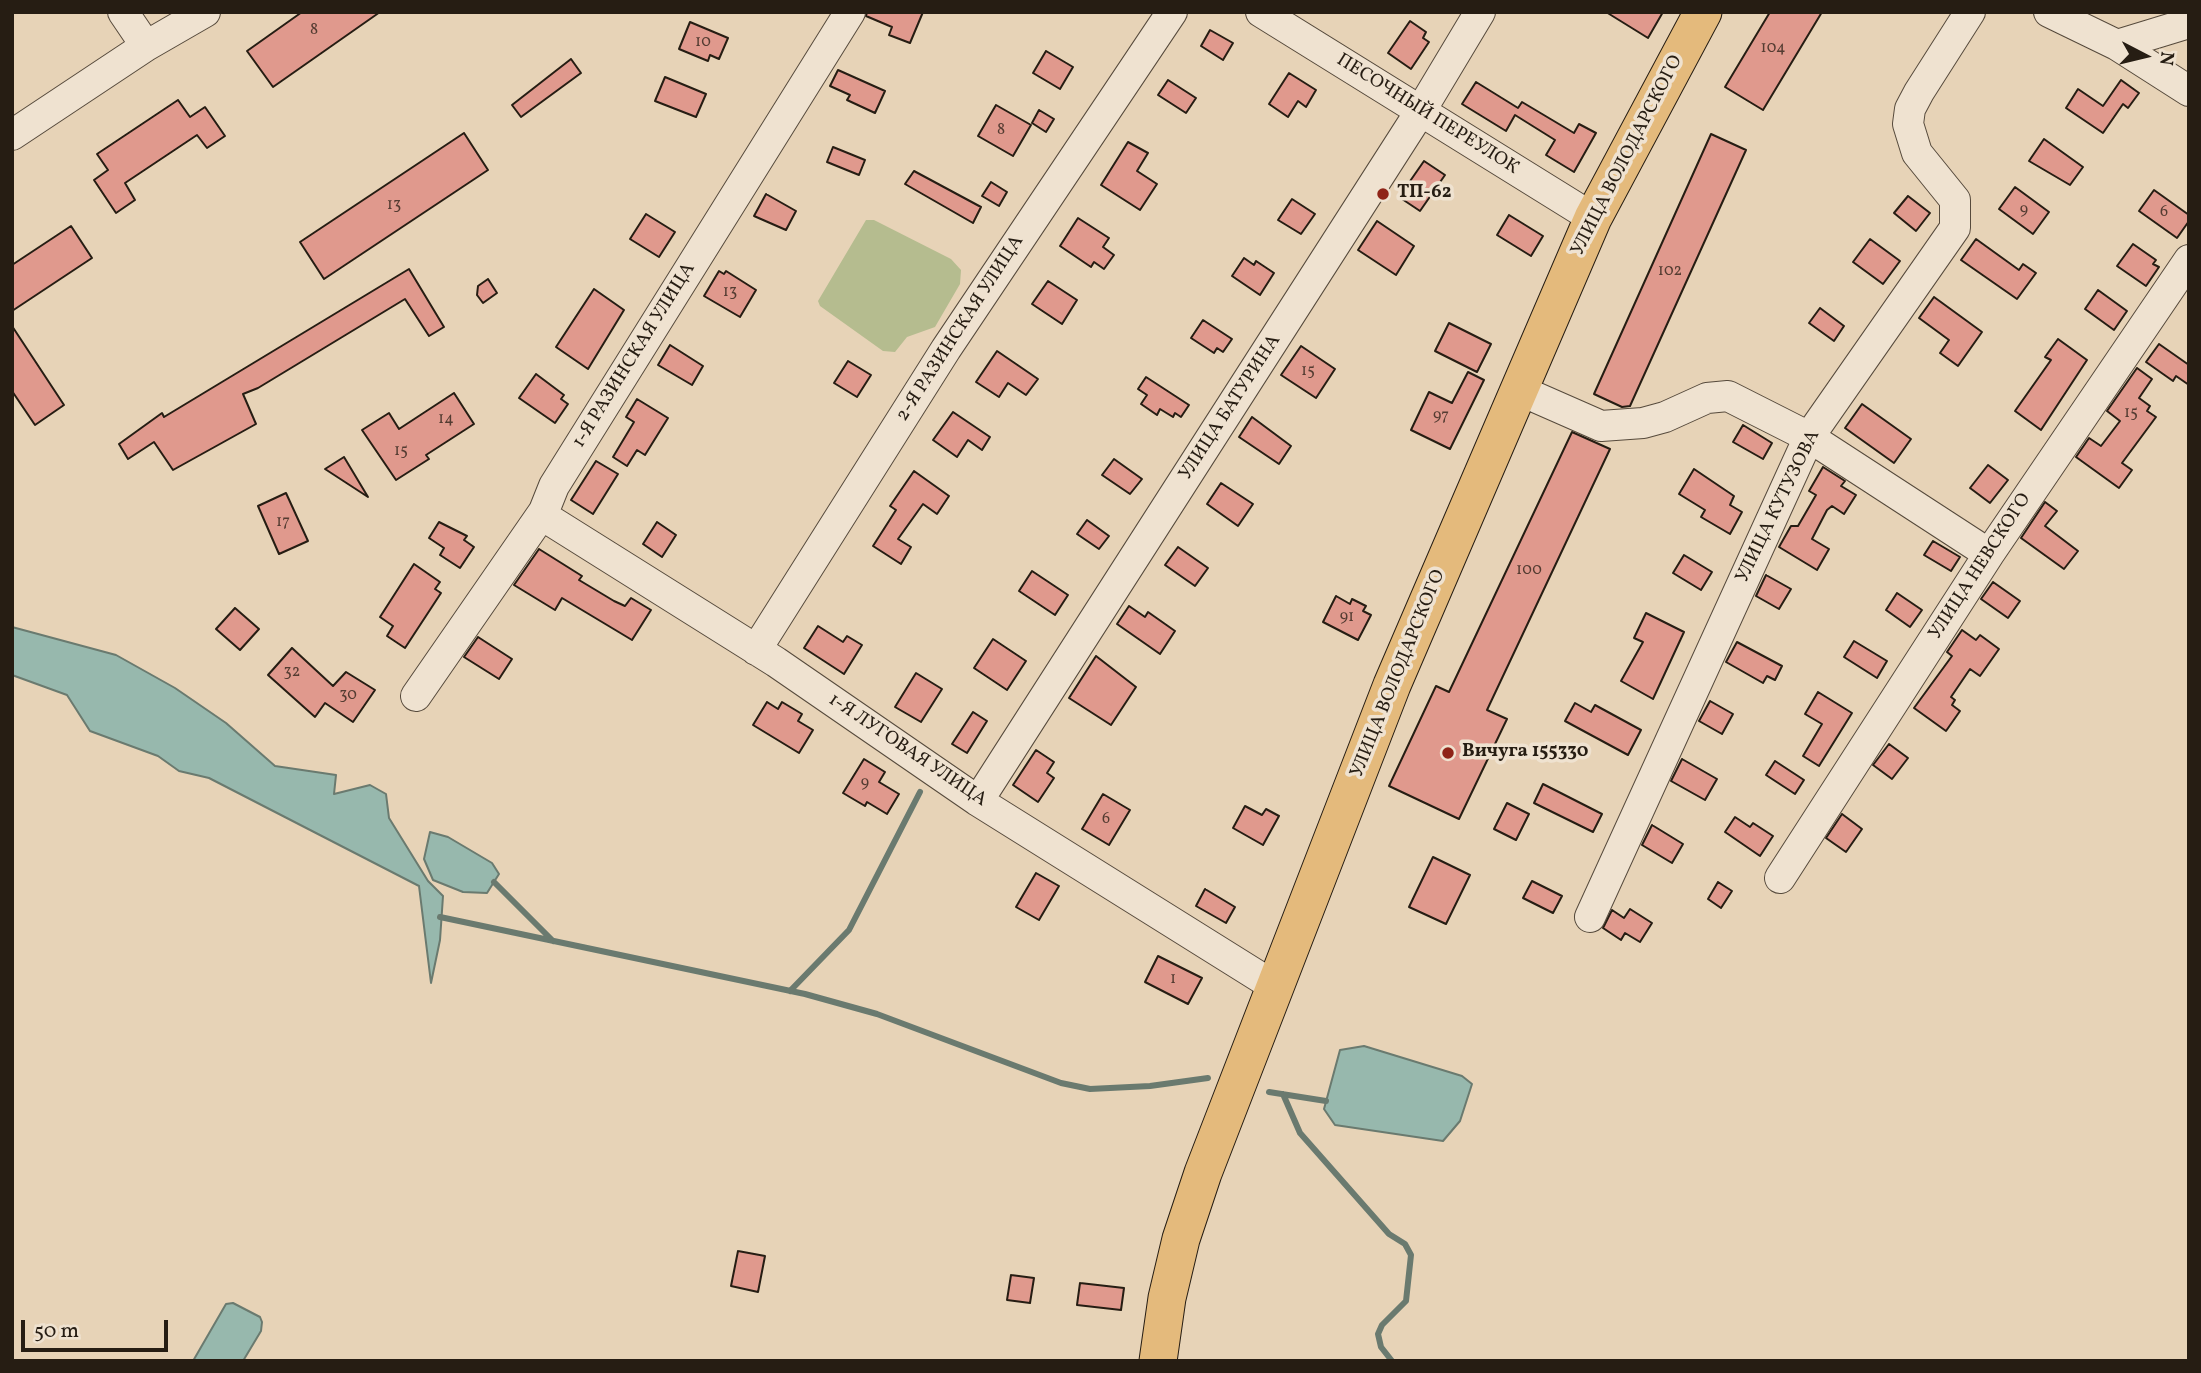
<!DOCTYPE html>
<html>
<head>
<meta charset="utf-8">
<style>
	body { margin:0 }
	#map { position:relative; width:2201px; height:1373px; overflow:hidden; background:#e7d3b7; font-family:Vollkorn,serif }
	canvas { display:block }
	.frame { position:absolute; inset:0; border:14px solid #261d13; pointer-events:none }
	.north { position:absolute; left:2110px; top:21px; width:70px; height:70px; -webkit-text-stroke:5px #efe2d0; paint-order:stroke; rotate:97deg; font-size:19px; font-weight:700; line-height:28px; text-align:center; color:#261d13 }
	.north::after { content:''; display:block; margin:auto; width:24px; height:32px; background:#261d13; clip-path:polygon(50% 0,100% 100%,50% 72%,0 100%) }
	.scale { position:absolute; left:21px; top:1320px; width:147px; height:32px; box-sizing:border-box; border:4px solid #261d13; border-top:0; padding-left:9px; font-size:21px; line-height:24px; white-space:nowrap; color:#261d13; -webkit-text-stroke:5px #efe2d0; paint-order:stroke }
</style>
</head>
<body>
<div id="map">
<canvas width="2201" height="1373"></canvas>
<div class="frame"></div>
<div class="north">N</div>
<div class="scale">50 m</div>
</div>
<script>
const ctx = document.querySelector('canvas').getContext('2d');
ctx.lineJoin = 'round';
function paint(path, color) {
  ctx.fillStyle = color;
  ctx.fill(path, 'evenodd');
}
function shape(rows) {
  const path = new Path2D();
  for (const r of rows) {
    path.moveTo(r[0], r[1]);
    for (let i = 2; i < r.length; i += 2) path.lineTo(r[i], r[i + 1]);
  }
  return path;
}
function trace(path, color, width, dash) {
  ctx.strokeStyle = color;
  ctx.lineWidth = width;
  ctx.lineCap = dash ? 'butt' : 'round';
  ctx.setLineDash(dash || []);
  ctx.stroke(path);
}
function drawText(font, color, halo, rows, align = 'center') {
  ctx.font = font + ' Vollkorn,serif';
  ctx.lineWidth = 7;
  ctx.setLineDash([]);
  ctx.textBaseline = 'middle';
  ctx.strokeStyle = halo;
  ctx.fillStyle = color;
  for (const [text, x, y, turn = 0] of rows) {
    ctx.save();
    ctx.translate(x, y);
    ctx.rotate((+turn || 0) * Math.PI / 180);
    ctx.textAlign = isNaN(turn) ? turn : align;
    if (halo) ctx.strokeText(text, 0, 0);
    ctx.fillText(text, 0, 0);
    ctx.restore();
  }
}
paint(shape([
	[866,220,874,220,951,259,961,270,960,284,935,327,907,337,895,352,883,351,820,306,818,301]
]), '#b5bc8f');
const water = shape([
	[12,627,116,655,175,688,226,723,275,766,336,775,334,794,370,785,386,794,389,818,428,881,443,896,440,940,431,983,419,886,209,778,179,771,158,756,90,731,67,695,12,675,12,627],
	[430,832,448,837,492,863,499,874,487,893,463,892,433,880,424,859,430,832],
	[1364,1046,1462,1076,1472,1084,1460,1121,1443,1141,1335,1125,1324,1109,1340,1050,1364,1046],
	[233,1303,260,1317,262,1322,261,1331,243,1361,193,1361,226,1304,233,1303]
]);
paint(water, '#97b8ad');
trace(water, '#6a7a6f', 2);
trace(shape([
	[494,882,553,941],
	[440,917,805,994,877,1014,1061,1083,1090,1089,1150,1086,1208,1078],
	[790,991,849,930,920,792],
	[1269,1092,1326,1101],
	[1283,1094,1300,1133,1389,1234,1405,1244,1411,1255,1406,1301,1382,1325,1378,1334,1381,1347,1392,1361]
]), '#6a7a6f', 6);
const building = shape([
	[302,12,380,12,273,87,247,51,302,12],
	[867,12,923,12,910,43,889,35,892,27,866,16,867,12],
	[1606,12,1663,12,1648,38,1606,12],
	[1770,12,1822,12,1763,110,1725,87,1770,12],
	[1410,21,1426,32,1423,38,1429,42,1411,69,1388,53,1410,21],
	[690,22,728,38,719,59,710,55,708,61,679,49,690,22],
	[1210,30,1233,43,1223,60,1201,46,1210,30],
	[1046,51,1073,67,1060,89,1033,73,1046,51],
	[571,59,581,73,521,117,512,105,571,59],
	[838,70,885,91,875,113,847,100,850,95,830,86,838,70],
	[1289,73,1316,90,1306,107,1298,101,1288,117,1269,104,1289,73],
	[665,77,706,94,696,117,655,101,665,77],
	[1168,80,1196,98,1186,113,1158,95,1168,80],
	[2121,80,2139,93,2128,108,2123,104,2103,133,2066,108,2078,89,2103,106,2121,80],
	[1476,82,1518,108,1522,102,1574,133,1579,124,1596,133,1574,172,1546,155,1555,140,1515,115,1506,131,1462,104,1476,82],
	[178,100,190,117,205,107,225,136,207,148,197,135,125,183,135,200,116,213,94,180,108,170,97,154,178,100],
	[996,105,1031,125,1013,156,978,136,996,105],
	[1039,110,1054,119,1046,132,1032,123,1039,110],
	[464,133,488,170,324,279,300,242,464,133],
	[1711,134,1746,150,1630,406,1622,407,1594,394,1711,134],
	[2044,139,2083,167,2070,185,2029,161,2044,139],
	[1128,142,1148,153,1137,171,1157,184,1140,210,1101,185,1128,142],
	[833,147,865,160,859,175,827,162,833,147],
	[1424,161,1445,175,1420,211,1399,197,1424,161],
	[914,171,981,207,973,223,905,184,914,171],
	[991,182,1007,192,999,206,982,196,991,182],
	[2015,187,2049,212,2033,234,1999,209,2015,187],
	[2154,190,2189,215,2189,221,2177,238,2139,211,2154,190],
	[766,194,796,211,786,230,754,216,766,194],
	[1908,196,1930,213,1916,231,1894,213,1908,196],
	[1292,199,1315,214,1301,234,1278,220,1292,199],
	[646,214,675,232,659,257,630,239,646,214],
	[1509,215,1543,236,1531,256,1497,235,1509,215],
	[1078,218,1109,238,1103,247,1114,255,1104,269,1094,262,1091,267,1060,246,1078,218],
	[1377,221,1414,246,1396,275,1358,250,1377,221],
	[71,226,92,258,12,311,12,265,71,226],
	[1870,239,1900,261,1883,284,1853,262,1870,239],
	[1976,239,2019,270,2023,264,2036,273,2017,299,1961,260,1976,239],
	[2133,244,2156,260,2153,264,2159,267,2146,286,2117,266,2133,244],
	[1244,258,1254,265,1256,261,1274,273,1260,295,1232,276,1244,258],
	[409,269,444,327,429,336,405,299,258,388,243,394,256,424,173,470,154,442,128,459,119,444,162,413,164,417,409,269],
	[719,271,724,274,726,271,756,290,740,317,704,296,719,271],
	[488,279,497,293,483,303,477,295,478,286,488,279],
	[1048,281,1077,300,1062,324,1032,304,1048,281],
	[594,289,624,310,588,369,556,347,594,289],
	[2098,290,2127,311,2114,330,2085,309,2098,290],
	[1934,297,1982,332,1958,366,1940,353,1949,340,1919,318,1934,297],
	[1820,308,1844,326,1834,341,1809,323,1820,308],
	[1203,320,1232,339,1223,352,1217,348,1214,353,1191,338,1203,320],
	[1449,323,1491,344,1477,372,1435,351,1449,323],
	[12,326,64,405,35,425,12,391,12,326],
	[2058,339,2087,360,2041,430,2015,411,2051,360,2045,357,2058,339],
	[2159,344,2189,365,2189,385,2176,376,2173,381,2146,362,2159,344],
	[670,345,703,366,692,385,658,365,670,345],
	[1301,346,1335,369,1316,398,1281,375,1301,346],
	[997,351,1038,379,1026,395,1008,383,999,397,976,382,997,351],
	[848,361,871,375,857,397,834,383,848,361],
	[2137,368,2152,379,2139,398,2150,406,2147,411,2156,417,2122,463,2132,470,2119,488,2076,457,2089,438,2101,446,2120,421,2107,411,2137,368],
	[1468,372,1484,380,1450,449,1411,430,1429,392,1452,403,1468,372],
	[536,374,564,395,561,399,568,404,555,423,519,398,536,374],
	[1146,377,1189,405,1181,417,1175,413,1173,417,1160,409,1157,415,1141,404,1147,395,1138,389,1146,377],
	[454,393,474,424,426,455,429,459,396,480,362,430,389,413,399,429,454,393],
	[637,399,668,418,645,455,637,450,627,466,613,457,634,422,626,417,637,399],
	[1862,404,1911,439,1894,463,1845,428,1862,404],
	[953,412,990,437,982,450,968,440,957,457,933,440,953,412],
	[1252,417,1291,446,1279,464,1239,437,1252,417],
	[1743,425,1772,443,1763,459,1733,442,1743,425],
	[1572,432,1610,449,1487,710,1507,719,1459,819,1389,786,1436,686,1449,692,1572,432],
	[344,457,368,497,325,469,344,457],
	[1114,459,1142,479,1130,494,1102,475,1114,459],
	[596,461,618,474,593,514,571,500,596,461],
	[1988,465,2008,480,1990,503,1970,488,1988,465],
	[1823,467,1845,481,1841,486,1856,495,1844,514,1832,506,1827,510,1812,539,1829,549,1817,570,1779,547,1791,526,1798,526,1816,495,1809,491,1823,467],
	[1694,469,1734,496,1730,505,1742,512,1730,534,1701,517,1705,510,1679,494,1694,469],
	[914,471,949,496,937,514,923,504,898,539,911,547,901,564,873,546,896,510,890,506,914,471],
	[1221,483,1253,504,1238,526,1207,504,1221,483],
	[286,493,308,541,279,554,258,506,286,493],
	[2045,502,2057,511,2045,526,2078,551,2064,569,2021,538,2045,502],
	[1087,520,1109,536,1099,549,1077,534,1087,520],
	[439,522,467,536,464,540,474,547,460,568,440,555,444,548,429,538,439,522],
	[657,522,676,535,662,557,643,544,657,522],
	[1933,541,1960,557,1951,571,1924,555,1933,541],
	[1178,547,1208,568,1195,586,1165,565,1178,547],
	[539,549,582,576,579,580,614,601,625,606,631,598,651,610,632,640,562,598,555,610,514,585,539,549],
	[1684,555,1712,572,1701,590,1673,573,1684,555],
	[414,564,440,582,435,589,441,593,405,648,387,636,393,626,380,617,414,564],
	[1032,571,1068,595,1055,615,1019,591,1032,571],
	[1766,575,1791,589,1779,609,1756,596,1766,575],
	[1993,582,2020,601,2008,618,1981,599,1993,582],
	[1897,593,1922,610,1910,627,1886,610,1897,593],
	[1336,596,1350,604,1352,599,1366,606,1363,611,1371,615,1358,640,1323,622,1336,596],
	[1129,606,1145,617,1148,612,1175,631,1160,654,1117,624,1129,606],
	[235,608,259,629,240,650,216,629,235,608],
	[1646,613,1684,632,1653,699,1621,681,1643,642,1634,638,1646,613],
	[818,626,843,642,847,636,862,645,844,674,804,648,818,626],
	[1962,630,1976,640,1980,635,1999,649,1980,676,1970,669,1951,697,1955,700,1952,705,1960,711,1946,731,1914,708,1952,656,1947,652,1962,630],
	[478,637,512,659,499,679,464,657,478,637],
	[993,639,1026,661,1007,690,974,668,993,639],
	[1854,641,1887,661,1877,678,1844,657,1854,641],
	[1737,642,1782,666,1775,680,1767,676,1763,683,1726,662,1737,642],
	[292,648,333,686,346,672,375,690,353,722,325,703,315,717,268,675,292,648],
	[1096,656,1136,687,1111,725,1069,698,1096,656],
	[916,673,942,689,921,722,895,707,916,673],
	[1818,692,1852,713,1819,766,1803,756,1822,724,1805,714,1818,692],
	[1710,701,1733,714,1722,734,1699,721,1710,701],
	[767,702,778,709,782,702,802,714,798,721,813,730,799,753,753,725,767,702],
	[1575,703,1591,712,1595,705,1641,730,1628,755,1565,721,1575,703],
	[973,712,987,721,967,753,952,744,973,712],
	[1889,744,1908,758,1892,779,1873,765,1889,744],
	[1036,750,1054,762,1047,773,1054,778,1038,802,1013,785,1036,750],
	[864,759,885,772,879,782,899,794,887,814,867,802,865,806,843,793,864,759],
	[1682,759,1717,779,1705,800,1671,781,1682,759],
	[1775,761,1804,780,1795,794,1766,775,1775,761],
	[1543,784,1602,814,1593,832,1534,803,1543,784],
	[1103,794,1130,810,1109,845,1082,829,1103,794],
	[1507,803,1529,814,1516,840,1494,829,1507,803],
	[1245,806,1262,815,1266,809,1279,816,1263,845,1233,828,1245,806],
	[1842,814,1862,829,1846,852,1826,838,1842,814],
	[1735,817,1750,827,1753,823,1773,836,1760,856,1725,832,1735,817],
	[1652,825,1683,844,1672,863,1642,845,1652,825],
	[1433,857,1470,875,1446,924,1409,907,1433,857],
	[1036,873,1059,886,1039,920,1016,907,1036,873],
	[1532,881,1562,896,1553,913,1523,898,1532,881],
	[1718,882,1732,891,1721,908,1708,899,1718,882],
	[1205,889,1235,907,1226,923,1196,906,1205,889],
	[1630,909,1652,923,1640,942,1625,933,1621,940,1603,928,1612,910,1624,918,1630,909],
	[1158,956,1202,978,1188,1004,1145,982,1158,956],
	[738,1251,765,1256,758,1292,731,1286,738,1251],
	[1011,1275,1034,1278,1030,1303,1007,1300,1011,1275],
	[1080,1283,1124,1288,1121,1310,1077,1305,1080,1283]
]);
paint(building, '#e0998d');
trace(building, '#261d13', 2);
const minor = shape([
	[123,12,146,46],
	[1261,12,1593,218],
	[2049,12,2117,45,2189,23],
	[2117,45,2189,91],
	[12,135,146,46,205,12],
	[1519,390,1601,426,1643,423,1665,417,1707,398,1728,396,1809,437,1989,554],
	[544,511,548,519,776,662,978,801,1274,986],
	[756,650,946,349,1172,12],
	[416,696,544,511,554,486,850,12],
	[978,801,1420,112,1480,12],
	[1780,878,1989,554,2189,260],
	[1590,917,1809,437,1955,228,1955,200,1917,153,1908,124,1910,109,1919,92,1970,12]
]);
const major = shape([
	[1158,1361,1167,1298,1181,1239,1203,1173,1392,685,1593,218,1703,12]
]);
trace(minor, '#564a3c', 32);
trace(major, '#261d13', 39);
trace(minor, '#efe2d0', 30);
trace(major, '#e4ba7c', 37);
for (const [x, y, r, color] of [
	[1383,194,7,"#8f2418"],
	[1448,753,7,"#8f2418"]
]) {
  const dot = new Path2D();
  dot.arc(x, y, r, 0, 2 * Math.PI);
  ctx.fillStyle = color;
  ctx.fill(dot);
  trace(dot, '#efe2d0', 2.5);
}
drawText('16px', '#543c32', null, [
	["8",314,31],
	["10",703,43],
	["104",1773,49],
	["8",1001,131],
	["13",394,206],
	["9",2024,211],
	["6",2164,213],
	["102",1670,272],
	["13",730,293],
	["15",1308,372],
	["15",2131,414],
	["97",1441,417],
	["14",446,420],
	["15",401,452],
	["17",283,523],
	["100",1529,571],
	["91",1347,618],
	["32",292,673],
	["30",348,696],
	["9",865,784],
	["6",1106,820],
	["1",1173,980]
]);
drawText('19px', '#261d13', '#efe2d0', [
	["ПЕСОЧНЫЙ ПЕРЕУЛОК",1427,115,32],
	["УЛИЦА ВОЛОДАРСКОГО",1628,156,-63],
	["2-Я РАЗИНСКАЯ УЛИЦА",961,329,-57],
	["1-Я РАЗИНСКАЯ УЛИЦА",635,356,-58],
	["УЛИЦА БАТУРИНА",1231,408,-57],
	["УЛИЦА КУТУЗОВА",1779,507,-64],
	["УЛИЦА НЕВСКОГО",1981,567,-57],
	["УЛИЦА ВОЛОДАРСКОГО",1399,674,-68],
	["1-Я ЛУГОВАЯ УЛИЦА",907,751,34]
]);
drawText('bold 19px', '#261d13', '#efe2d0', [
	["ТП-62",1397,194],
	["Вичуга 155330",1462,753]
], 'left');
</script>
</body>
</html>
